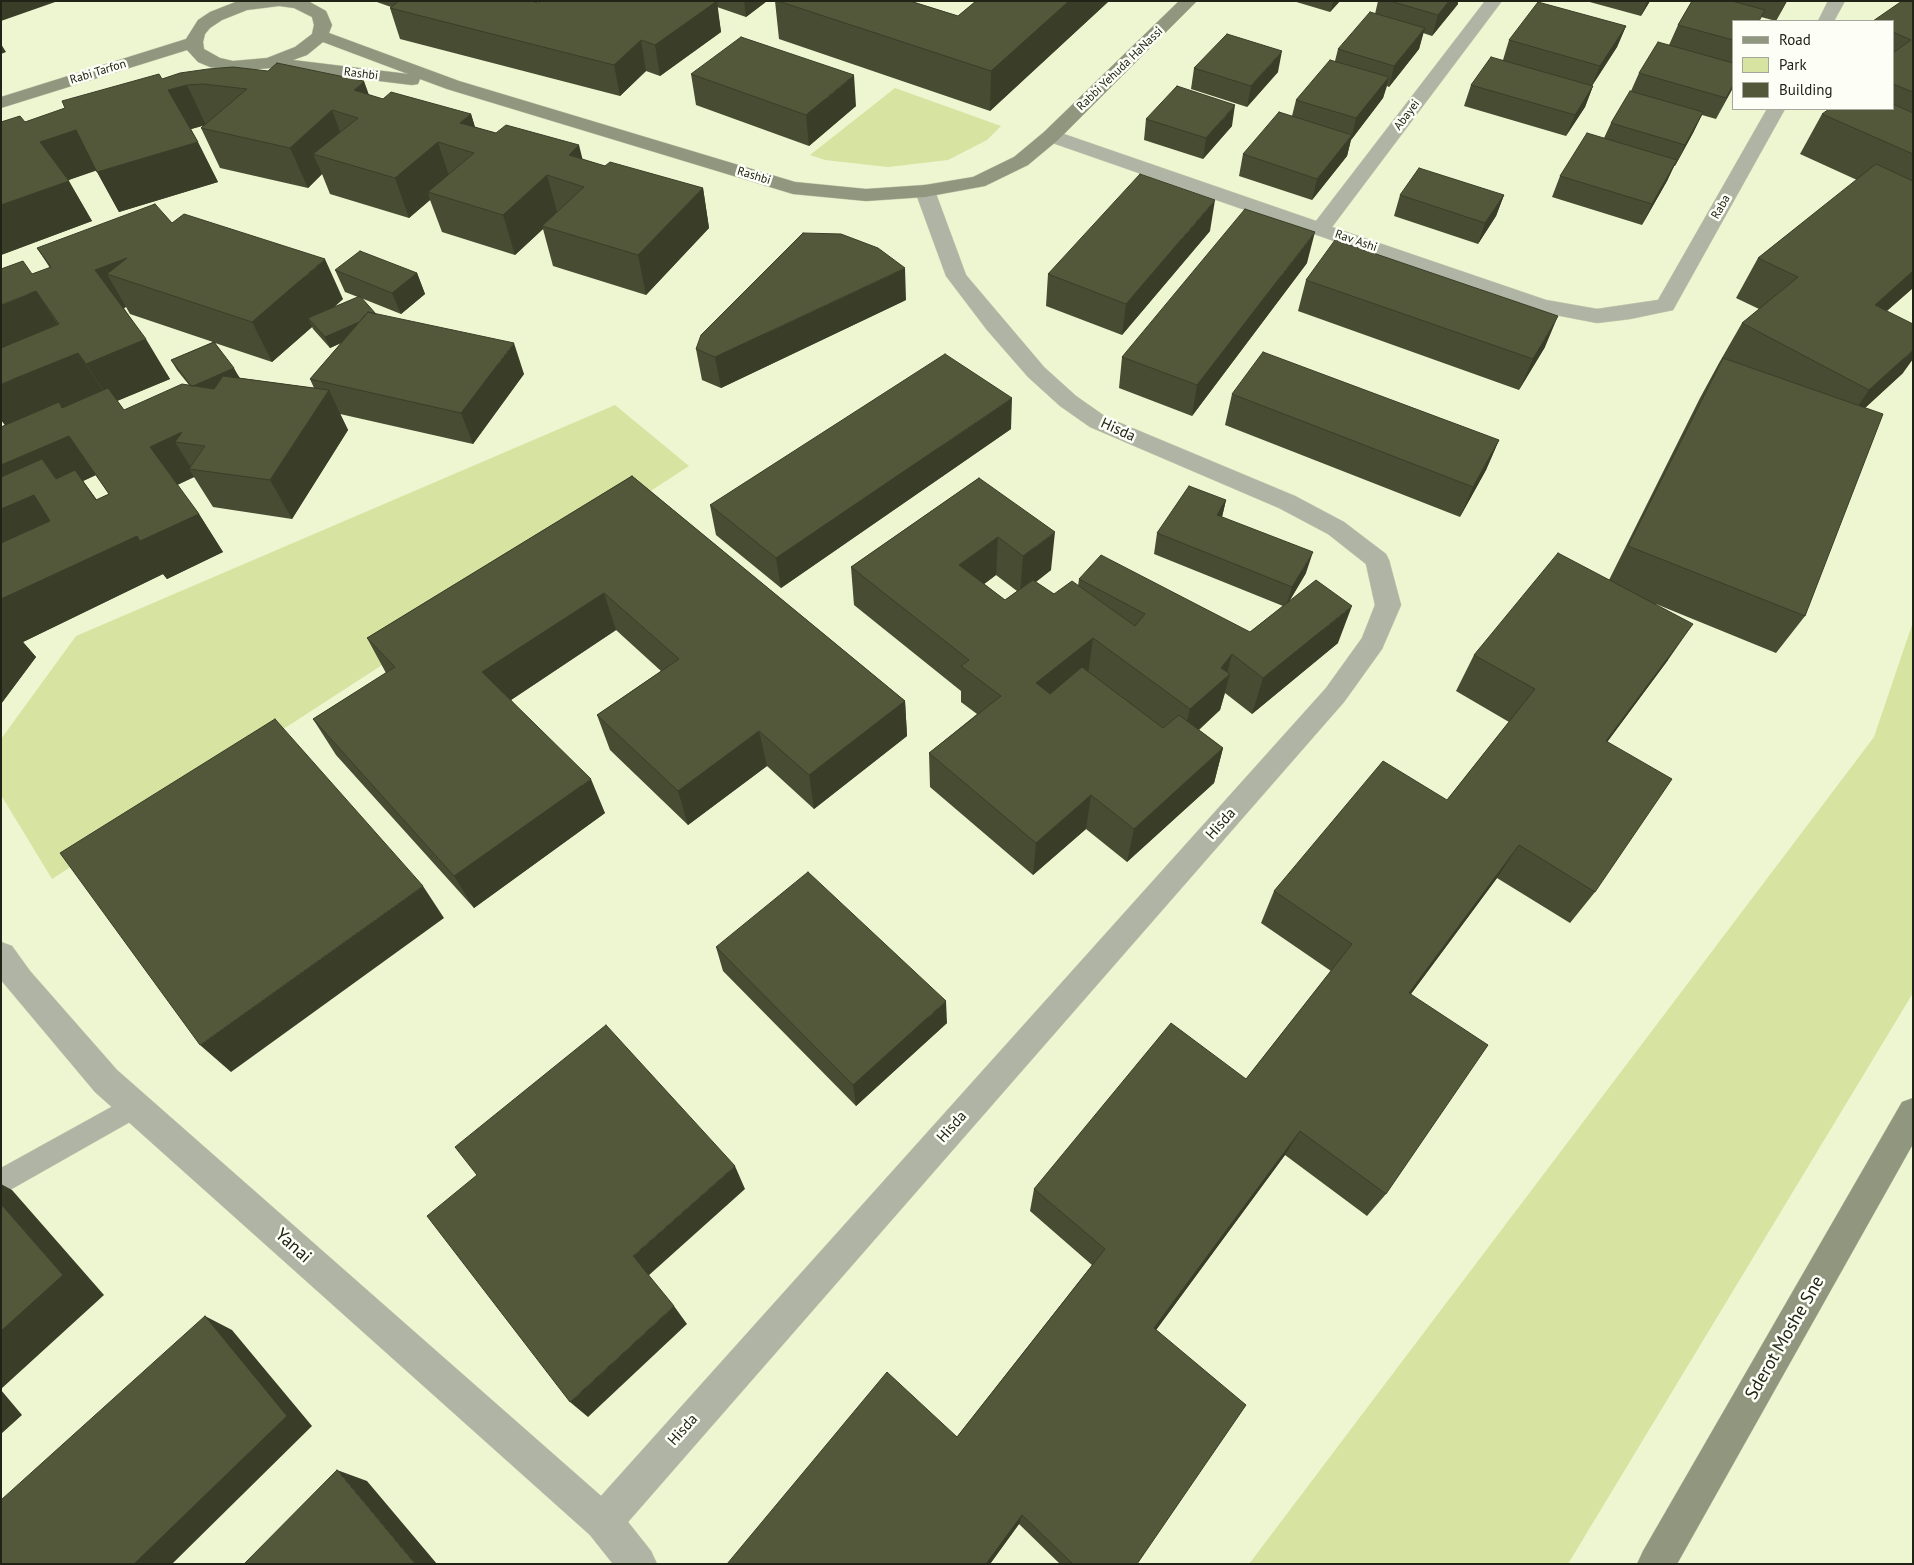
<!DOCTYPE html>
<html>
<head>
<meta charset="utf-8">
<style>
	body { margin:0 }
	#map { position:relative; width:1914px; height:1565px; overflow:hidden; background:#eef5d1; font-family:"PT Sans",sans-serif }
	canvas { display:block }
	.frame { position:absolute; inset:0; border:2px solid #202315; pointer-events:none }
	.legend { position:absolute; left:1732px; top:20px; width:162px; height:90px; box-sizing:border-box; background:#fdfff7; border:1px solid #a5a79d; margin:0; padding:6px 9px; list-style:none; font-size:15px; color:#202315 }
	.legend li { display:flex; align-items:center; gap:10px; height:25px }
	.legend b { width:25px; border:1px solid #a5a79d }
</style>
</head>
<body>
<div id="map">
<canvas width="1914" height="1565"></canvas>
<div class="frame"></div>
<ul class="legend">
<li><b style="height:6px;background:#91967f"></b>Road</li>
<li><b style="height:14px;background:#d7e3a1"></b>Park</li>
<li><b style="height:14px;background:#53583a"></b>Building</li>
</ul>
</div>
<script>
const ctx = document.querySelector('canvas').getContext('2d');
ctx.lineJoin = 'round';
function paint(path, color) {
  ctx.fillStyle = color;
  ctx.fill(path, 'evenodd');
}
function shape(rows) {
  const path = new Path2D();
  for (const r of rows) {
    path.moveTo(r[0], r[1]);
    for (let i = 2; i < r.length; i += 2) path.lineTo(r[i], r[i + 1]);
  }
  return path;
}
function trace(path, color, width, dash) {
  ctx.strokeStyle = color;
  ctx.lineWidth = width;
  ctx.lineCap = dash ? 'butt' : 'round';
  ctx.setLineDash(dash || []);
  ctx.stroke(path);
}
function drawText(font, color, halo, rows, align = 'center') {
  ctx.font = font + ' "PT Sans",sans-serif';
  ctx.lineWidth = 5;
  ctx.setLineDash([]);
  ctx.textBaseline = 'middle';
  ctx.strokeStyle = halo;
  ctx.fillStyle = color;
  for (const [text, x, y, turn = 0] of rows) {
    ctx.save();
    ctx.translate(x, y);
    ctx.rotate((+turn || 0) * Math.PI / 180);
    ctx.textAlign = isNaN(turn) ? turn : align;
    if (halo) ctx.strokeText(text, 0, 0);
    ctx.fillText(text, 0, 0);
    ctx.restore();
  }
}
paint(shape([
	[895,88,1001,126,987,140,948,160,888,167,825,160,810,155],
	[615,405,689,466,52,879,1,795,1,739,76,636],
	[1913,622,1913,993,1568,1564,1249,1564,1874,737]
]), '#d7e3a1');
const lane = shape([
	[135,1094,144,1098,147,1106,144,1114,1,1195,1,1168,135,1094]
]);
const street = shape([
	[1485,1,1502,1,1332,227,1546,300,1597,309,1658,300,1767,109,1785,109,1673,310,1630,319,1597,323,1535,311,1044,140,1042,136,1044,132,1051,130,1058,132,1316,221,1485,1],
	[1828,1,1845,1,1834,21,1818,21,1828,1],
	[925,185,932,187,935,191,966,275,1044,367,1076,396,1106,417,1295,496,1344,522,1386,554,1389,560,1401,605,1382,649,1344,702,628,1522,651,1551,657,1564,613,1564,590,1535,95,1092,1,980,1,942,12,946,30,971,117,1070,601,1496,1326,688,1362,638,1375,605,1366,564,1328,534,1279,508,1090,427,1060,406,1028,377,987,330,946,276,915,191,918,187,925,185]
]);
const secondary = shape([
	[238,1,308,1,326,11,332,25,329,33,459,81,795,182,866,189,925,185,973,177,1014,157,1044,132,1179,1,1197,1,1058,140,1028,165,985,186,925,197,866,201,793,194,447,89,420,79,418,84,412,85,272,68,233,71,210,67,198,62,187,50,1,108,1,97,186,39,198,20,210,12,238,1],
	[279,6,294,8,312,17,314,25,312,34,295,47,267,58,233,61,220,58,204,49,203,42,205,34,210,28,222,20,247,10,279,6],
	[323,42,408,74,293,60,307,55,323,42],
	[1913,1098,1913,1144,1677,1564,1637,1564,1643,1551,1902,1102,1913,1098]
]);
trace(lane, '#c9cfaf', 1);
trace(street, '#c9cfaf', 1);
trace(secondary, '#c9cfaf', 1);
paint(lane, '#b0b4a4');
paint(street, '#b0b4a4');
paint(secondary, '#91967f');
paint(shape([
	[374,1,532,1,538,3,541,1,767,1,746,17,717,7,721,32,660,76,646,71,620,96,400,39,390,8,391,7],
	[775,1,910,1,958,16,976,1,1109,1,990,111,779,39],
	[1293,1,1340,1,1330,12],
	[1378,1,1458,1,1458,4,1432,36,1423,33,1419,49,1389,87,1387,86,1383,98,1351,140,1347,156,1312,200,1239,176,1243,154,1292,116,1296,100,1335,61,1338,49,1375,14],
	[1586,1,1650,1,1641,16],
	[1692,1,1787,1,1776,21,1761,17,1733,21,1733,85,1716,119,1702,115,1693,133,1675,166,1674,166,1667,181,1642,225,1552,197,1560,176,1604,138,1611,123,1631,91,1639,73,1669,45,1678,25],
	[1913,1,1913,288,1887,311,1903,373,1865,408,1805,616,1776,653,1656,604,1668,660,1607,742,1595,892,1570,923,1497,878,1411,994,1386,1194,1367,1216,1285,1155,1156,1330,1137,1564,1060,1564,1019,1524,990,1564,727,1564,957,1437,1092,1265,1030,1211,1034,1189,1246,1079,1331,971,1261,923,1274,891,1447,800,1509,722,1456,691,1474,655,1609,580,1700,398,1719,363,1742,323,1759,309,1736,298,1758,258,1857,180,1800,154,1822,114,1893,109,1893,21],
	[1626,26,1617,47,1592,86,1593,86,1585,107,1566,136,1464,106,1471,85,1503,60,1509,40],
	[1194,68,1278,72,1247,107,1191,89],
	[691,74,856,106,809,146,696,105],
	[162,79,369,95,383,99,471,114,475,127,605,166,703,188,709,228,646,295,553,266,543,229,515,255,442,232,430,200,409,218,330,194,322,174,308,188,220,168,201,128,204,125,191,129,218,182,119,212,96,170,68,180,92,221,1,255,1,122,25,122],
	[1146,119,1232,126,1203,159,1144,140],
	[1400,195,1504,195,1496,216,1478,244,1394,216],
	[172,223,343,299,333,308,358,297,345,292,335,270,417,273,425,294,401,314,361,298,376,314,524,374,473,444,340,414,348,430,292,519,213,507,194,477,177,485,199,514,223,552,167,579,163,574,23,642,36,657,1,704,1,427,5,425,32,274,50,268,37,248],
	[126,307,130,314,213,342,171,360,177,370,189,385,124,410,117,401,170,379,124,308],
	[312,327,313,329,330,348,341,343,310,379,314,388,240,378,215,343,272,362],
	[96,475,109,494,97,500,83,481],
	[1210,231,1122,335,1046,306,1048,274],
	[1307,263,1192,416,1119,388,1122,357],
	[1306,280,1545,347,1519,390,1298,311],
	[906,300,721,388,702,380,696,349],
	[1232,394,1499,440,1486,470,1460,517,1225,425],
	[1011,429,781,588,716,535,710,505],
	[632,476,905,701,907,736,814,809,767,766,688,825,610,750,597,715,661,671,616,630,511,700,605,813,474,908,336,755,313,719,386,673,367,638],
	[979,478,1051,570,1036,582,1054,594,1078,586,1079,579,1250,632,1283,606,1154,554,1157,533,1226,500,1222,517,1306,573,1290,600,1338,643,1252,714,1225,693,1220,710,1199,730,1223,748,1214,783,1127,862,1086,829,1033,875,930,787,929,753,977,714,961,702,961,691,854,605,851,567],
	[996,575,1017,591,1005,600,984,584],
	[716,947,947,1023,856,1106,723,971]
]), '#474c32');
paint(shape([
	[1,1,58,1,1,21],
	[717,1,721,32,660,76,655,45],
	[744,1,767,1,746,17],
	[1069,1,1109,1,990,111,991,71],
	[1333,1,1340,1,1330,12],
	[1449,1,1458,1,1458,4,1432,36,1438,15],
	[1647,1,1650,1,1641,16],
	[1786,1,1787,1,1776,21],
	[1626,26,1617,47,1591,87,1600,66],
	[1425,28,1419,49,1389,87,1394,66],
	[641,40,646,71,620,96,614,65],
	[1,44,6,52,1,54],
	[1282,51,1278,72,1247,107,1251,86],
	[854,75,856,106,809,146,806,115],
	[1389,77,1383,98,1351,140,1356,118],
	[364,81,378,120,354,90],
	[187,85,206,125,188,130,168,90],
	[1733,85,1733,88,1716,119,1726,98],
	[1593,86,1585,107,1566,136,1575,115],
	[1235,105,1232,126,1203,159,1206,138],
	[332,110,347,150,313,154,322,174,308,188,290,148],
	[1703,112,1693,133,1675,166,1685,145],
	[471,114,483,154,460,123],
	[76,130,98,170,63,182,40,142],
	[1352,135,1347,156,1312,200,1317,179],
	[198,142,218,182,119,212,97,172],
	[438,142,451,182,428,192,430,200,409,218,395,178],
	[579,145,589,185,569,155],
	[1677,160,1667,181,1642,225,1652,204],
	[547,175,558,215,542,226,543,229,515,255,503,215],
	[69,181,92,221,1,255,1,205],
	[703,188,709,228,646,295,638,255],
	[1504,195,1496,216,1478,244,1485,223],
	[1215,200,1210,231,1122,335,1126,304],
	[1315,232,1307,263,1192,416,1197,385],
	[127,258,107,274,126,307,119,310,95,270],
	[325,259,343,299,314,325,308,318,312,327,272,362,252,322],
	[905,268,906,300,721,388,715,357],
	[1913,271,1913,288,1848,344,1875,305],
	[417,273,425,294,401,314,392,293],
	[36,291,62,331,1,378,1,305],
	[376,315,381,325,330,348,325,337],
	[1558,316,1545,347,1519,390,1533,359],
	[146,339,170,379,112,403,86,364],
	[514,343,524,374,473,444,461,413],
	[1913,350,1913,359,1903,373,1842,429,1869,390],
	[78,353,104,392,10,432,1,420,1,384],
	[234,368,240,379,198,397,191,387],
	[329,390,348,430,292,519,270,480],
	[1012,398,1011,429,781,588,776,558],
	[182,432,175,442,192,469,189,469,194,477,175,486,150,447],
	[69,436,96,475,83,481,103,509,63,534,1,558,1,465],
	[1499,440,1486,470,1460,517,1473,487],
	[1226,500,1221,521,1217,515],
	[199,514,223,552,167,579,163,574,23,642,36,657,1,704,1,599,137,536],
	[1055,532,1051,570,1020,594,1023,556],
	[998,537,996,575,959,603,959,565],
	[1313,552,1306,573,1286,607,1292,587],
	[604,593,616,630,499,708,482,672],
	[1352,606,1338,643,1252,714,1263,678],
	[1693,624,1668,660,1582,776,1606,741],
	[1093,638,1088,675,1034,719,1036,683],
	[1232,654,1226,678,1230,674,1220,710,1181,745,1190,709],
	[905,701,907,736,814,809,809,775],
	[759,731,767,766,688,825,678,791],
	[1223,748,1214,783,1127,862,1134,829],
	[591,779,605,813,474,908,454,876],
	[1091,795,1086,829,1033,875,1036,843],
	[1519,845,1497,878,1390,1022,1409,993],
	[423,886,444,918,231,1072,200,1045],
	[946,1001,947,1023,856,1106,853,1085],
	[1300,1131,1285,1155,1145,1345,1154,1328],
	[735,1166,745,1189,648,1276,633,1256],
	[1,1184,12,1190,104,1295,1,1389],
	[674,1306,687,1324,588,1417,570,1402],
	[205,1316,232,1330,312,1426,172,1564,134,1564],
	[1,1390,22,1415,1,1434],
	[337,1470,367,1481,437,1564,415,1564],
	[1022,1515,1019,1524,990,1564,986,1564]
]), '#3a3e29');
const building = shape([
	[399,1,532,1,538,3,541,1,717,1,655,45,641,40,614,65,390,8,399,1],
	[778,1,910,1,958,16,976,1,1069,1,991,71,778,1],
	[1390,1,1449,1,1438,15,1390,1],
	[1692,1,1732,1,1765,10,1759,21,1733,21,1733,40,1678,25,1692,1],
	[1902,1,1913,1,1913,92,1893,84,1893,53,1911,40,1893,32,1893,21,1873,21,1902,1],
	[1538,2,1626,26,1600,66,1509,40,1538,2],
	[1370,12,1425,28,1394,66,1338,49,1370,12],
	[1227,34,1282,51,1251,86,1194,68,1227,34],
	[741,37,854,75,806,115,691,74,741,37],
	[1658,42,1733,63,1733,85,1726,98,1639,73,1658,42],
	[1491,57,1593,86,1575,115,1471,85,1491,57],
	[1330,60,1389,77,1356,118,1296,100,1330,60],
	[277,63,364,81,354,90,383,99,391,92,471,114,460,123,496,133,506,125,579,145,569,155,605,166,610,162,703,188,638,255,542,226,584,187,547,175,503,215,428,192,474,153,438,142,395,178,313,154,358,118,332,110,290,148,201,128,247,89,203,84,187,85,168,90,198,142,97,172,76,130,40,142,69,181,1,205,1,122,20,116,25,122,65,108,62,101,159,74,162,79,180,73,208,69,233,67,268,71,277,63],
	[1177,86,1235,105,1206,138,1146,119,1177,86],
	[1630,91,1703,112,1685,145,1611,123,1630,91],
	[1893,104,1913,113,1913,154,1822,114,1829,109,1893,109,1893,104],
	[1279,112,1352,135,1317,179,1243,154,1279,112],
	[1587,133,1677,160,1652,204,1560,176,1587,133],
	[1876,164,1913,181,1913,271,1875,305,1913,324,1913,350,1869,390,1742,323,1798,277,1758,258,1876,164],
	[1419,168,1504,195,1485,223,1400,195,1419,168],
	[1140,174,1215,200,1126,304,1048,274,1140,174],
	[155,204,172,223,184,214,325,259,252,322,107,274,127,258,95,270,146,339,86,364,78,353,1,384,1,348,59,324,36,291,1,305,1,269,23,261,32,274,51,267,37,248,155,204],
	[1245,209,1315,232,1197,385,1122,357,1245,209],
	[803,233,841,234,878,248,905,268,715,357,696,349,701,335,803,233],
	[1335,240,1558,316,1533,359,1306,280,1335,240],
	[360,251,417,273,392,293,335,270,360,251],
	[360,296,376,314,368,312,359,322,325,337,308,318,360,296],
	[368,312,514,343,461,413,310,379,368,312],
	[214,342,234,368,193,386,191,386,171,360,214,342],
	[1263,352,1499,440,1473,487,1232,394,1263,352],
	[945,354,1012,398,776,558,710,505,945,354],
	[1723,358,1883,414,1805,616,1628,546,1723,358],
	[223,376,329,390,270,480,189,469,205,446,175,442,182,432,150,447,199,514,140,541,137,536,1,599,1,543,50,521,34,495,1,509,1,477,42,459,56,479,75,470,96,500,109,494,69,436,1,465,1,427,59,402,62,408,108,388,124,410,182,384,214,389,223,376],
	[632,476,905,701,809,775,759,731,678,791,597,715,679,659,604,593,482,672,591,779,454,876,313,719,395,667,367,638,632,476],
	[979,478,1055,532,1023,556,998,537,959,565,1005,600,1033,580,1054,594,1072,581,1135,626,1145,614,1079,579,1101,555,1250,632,1316,580,1352,606,1263,678,1232,654,1221,668,1230,674,1190,709,1093,638,1036,683,1050,694,1082,667,1163,728,1179,715,1223,748,1134,829,1091,795,1036,843,929,753,1001,696,961,666,969,660,851,567,979,478],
	[1189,486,1226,500,1217,515,1313,552,1292,587,1157,533,1189,486],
	[1558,553,1693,624,1606,741,1672,779,1595,892,1519,845,1409,993,1488,1045,1386,1194,1300,1131,1154,1328,1246,1405,1137,1564,1073,1564,1022,1515,986,1564,727,1564,887,1372,957,1437,1105,1249,1034,1189,1171,1023,1246,1079,1352,944,1274,891,1383,761,1447,800,1535,689,1474,655,1558,553],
	[275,719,423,886,200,1045,60,853,275,719],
	[808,872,946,1001,853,1085,716,947,808,872],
	[606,1025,735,1166,633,1256,674,1306,570,1402,427,1216,477,1175,455,1147,606,1025],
	[1,1204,63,1275,1,1331,1,1204],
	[205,1316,287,1416,134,1564,1,1564,1,1500,205,1316],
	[337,1470,415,1564,244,1564,337,1470]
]);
paint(building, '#53583a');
trace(building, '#3a3e29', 1);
drawText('12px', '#202315', '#fdfff7', [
	["Rabbi Yehuda HaNassi",1120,69,-44],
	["Rabi Tarfon",98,72,-17],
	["Rashbi",361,74,7],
	["Abayei",1407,115,-53],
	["Rashbi",754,176,17],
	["Raba",1721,207,-61],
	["Rav Ashi",1356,241,19]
]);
drawText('15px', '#202315', '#fdfff7', [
	["Hisda",1118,430,24],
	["Hisda",1221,824,-48],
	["Hisda",952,1127,-48],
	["Hisda",683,1430,-48]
]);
drawText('18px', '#202315', '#fdfff7', [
	["Yanai",293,1246,42],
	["Sderot Moshe Sne",1785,1338,-60]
]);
</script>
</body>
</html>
